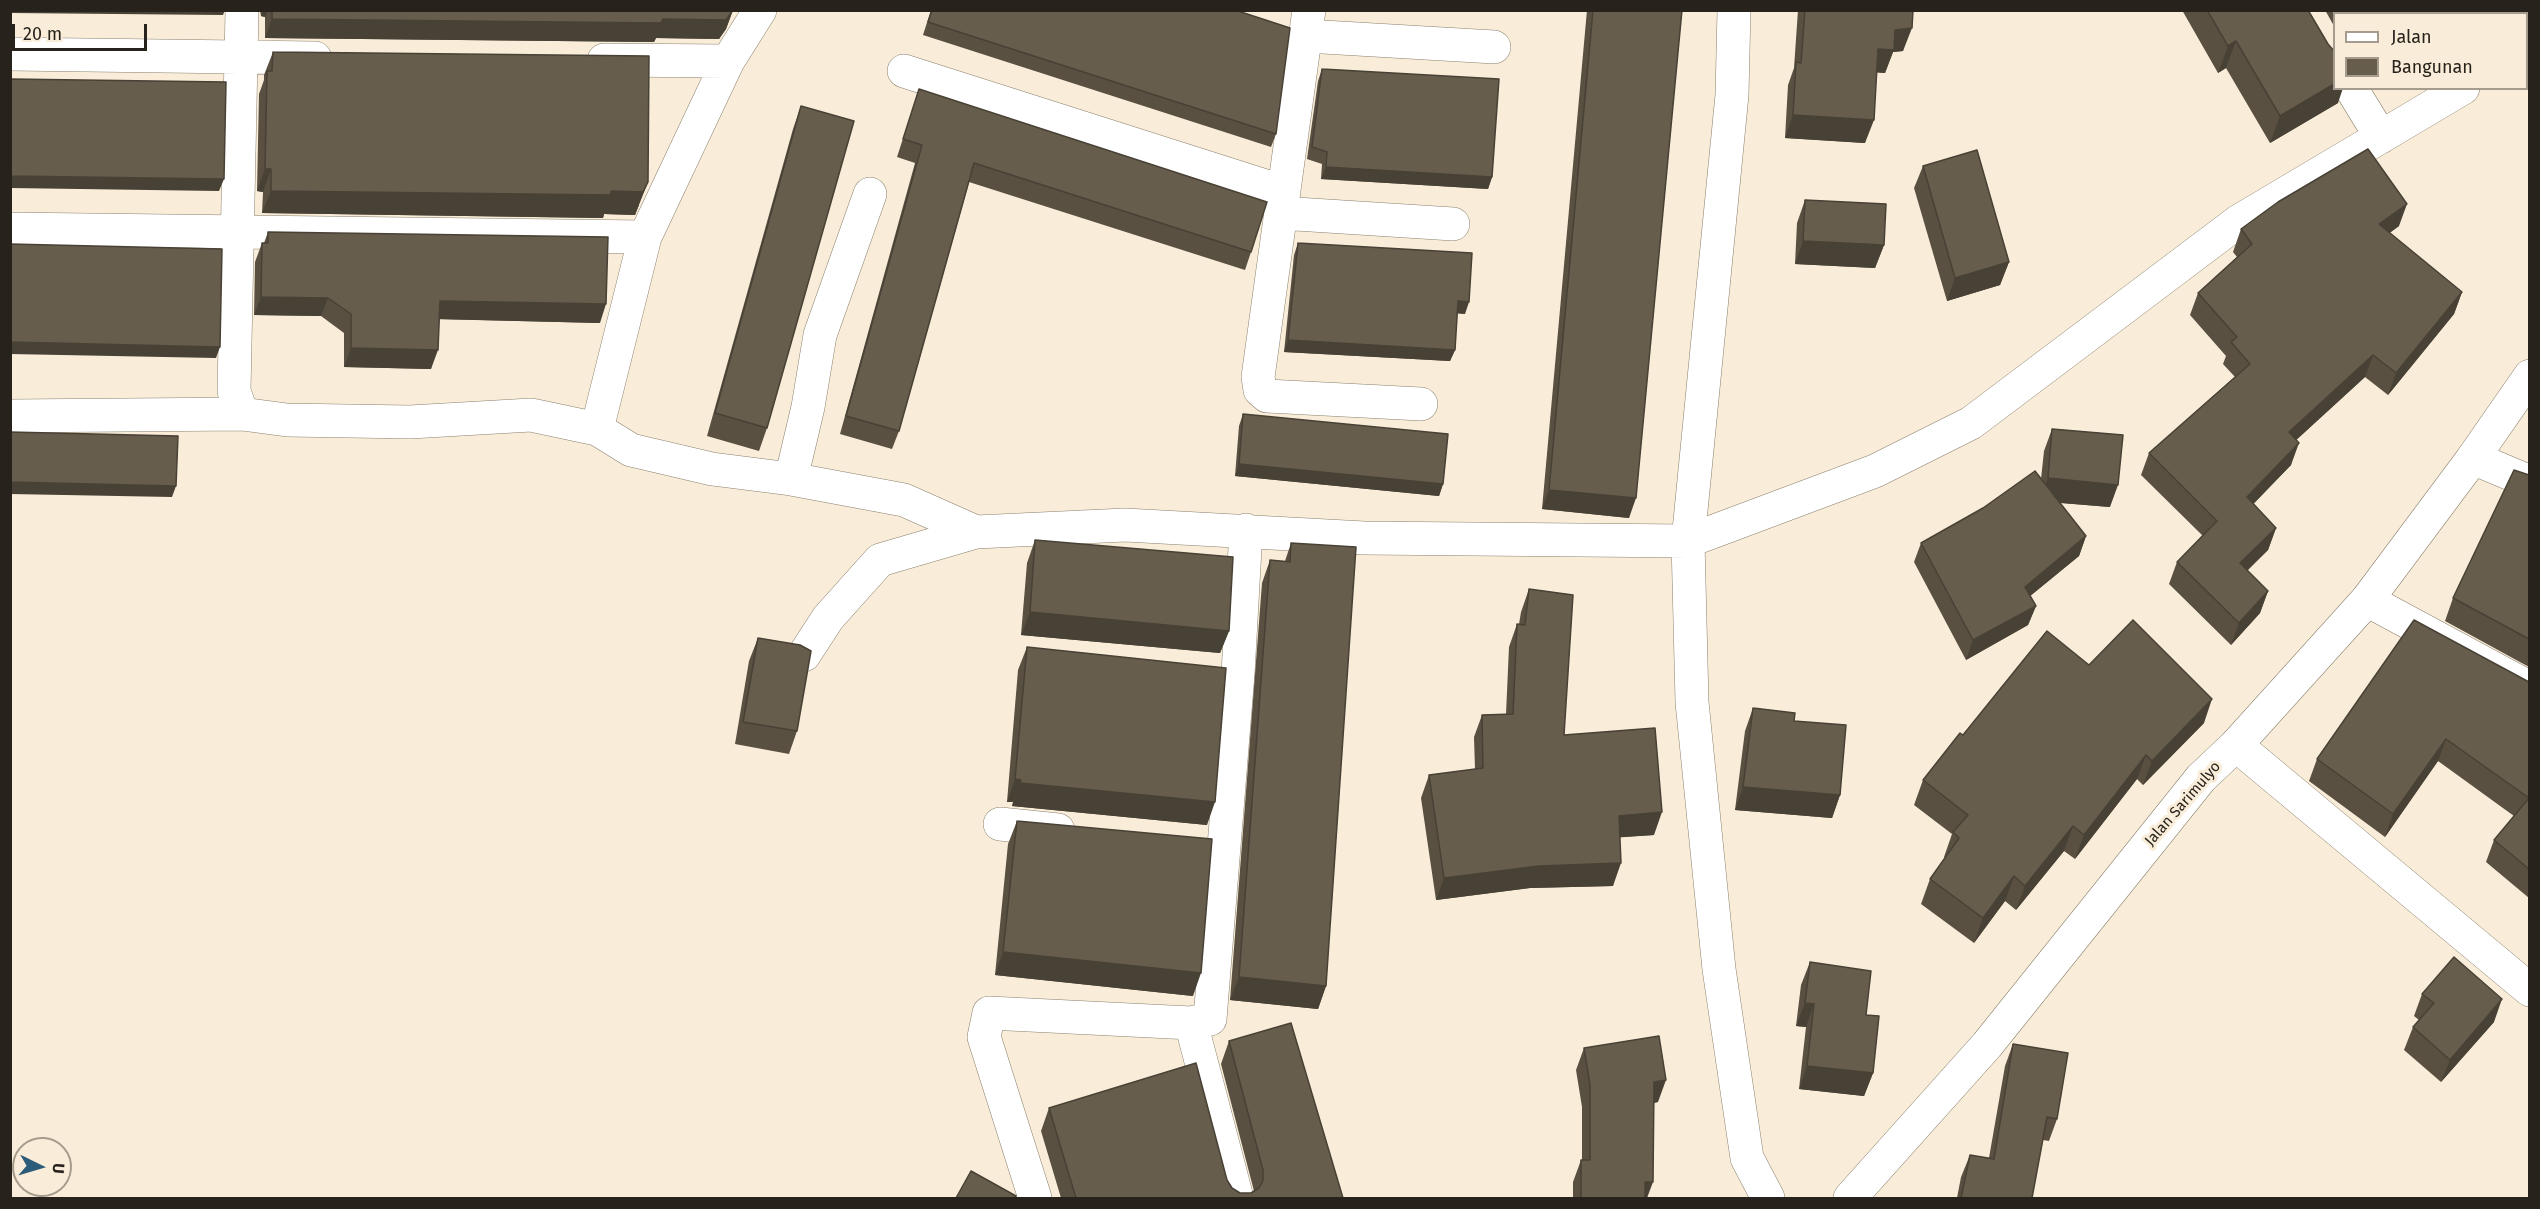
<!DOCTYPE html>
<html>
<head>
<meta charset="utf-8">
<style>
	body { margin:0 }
	#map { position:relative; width:2540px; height:1209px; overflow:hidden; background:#f9edd9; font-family:"Fira Sans",sans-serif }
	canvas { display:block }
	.frame { position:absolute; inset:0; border:12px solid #27231c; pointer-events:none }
	.legend { position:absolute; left:2333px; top:12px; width:195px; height:78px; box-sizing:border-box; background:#f9edd9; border:2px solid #a59c8d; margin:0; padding:8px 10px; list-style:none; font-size:18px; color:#27231c }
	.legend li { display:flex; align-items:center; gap:12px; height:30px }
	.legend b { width:30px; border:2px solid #a59c8d }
	.north { position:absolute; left:12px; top:1137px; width:60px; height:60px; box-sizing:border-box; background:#f9edd9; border:2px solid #a59c8d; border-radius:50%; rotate:95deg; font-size:16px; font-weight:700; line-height:24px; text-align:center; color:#27231c }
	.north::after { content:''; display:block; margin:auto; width:21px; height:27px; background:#2d5c7b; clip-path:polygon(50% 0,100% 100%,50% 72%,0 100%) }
	.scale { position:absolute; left:12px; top:24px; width:135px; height:27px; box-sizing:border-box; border:3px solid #27231c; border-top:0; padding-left:8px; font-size:18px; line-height:21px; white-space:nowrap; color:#27231c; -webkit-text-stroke:4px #f9edd9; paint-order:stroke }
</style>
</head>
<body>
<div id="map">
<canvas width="2540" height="1209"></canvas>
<div class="frame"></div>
<ul class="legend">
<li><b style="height:8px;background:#fff"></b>Jalan</li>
<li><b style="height:16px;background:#675d4c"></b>Bangunan</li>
</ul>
<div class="north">U</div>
<div class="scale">20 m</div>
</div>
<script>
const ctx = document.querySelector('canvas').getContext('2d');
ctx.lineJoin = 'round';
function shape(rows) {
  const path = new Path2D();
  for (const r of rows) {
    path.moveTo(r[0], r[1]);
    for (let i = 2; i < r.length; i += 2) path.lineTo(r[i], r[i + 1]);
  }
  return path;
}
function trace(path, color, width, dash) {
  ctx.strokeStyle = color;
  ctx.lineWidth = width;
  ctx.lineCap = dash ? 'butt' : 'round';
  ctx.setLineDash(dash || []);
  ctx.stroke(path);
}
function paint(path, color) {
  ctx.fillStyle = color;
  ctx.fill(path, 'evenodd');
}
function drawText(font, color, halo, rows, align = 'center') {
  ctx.font = font + ' "Fira Sans",sans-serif';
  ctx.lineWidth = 6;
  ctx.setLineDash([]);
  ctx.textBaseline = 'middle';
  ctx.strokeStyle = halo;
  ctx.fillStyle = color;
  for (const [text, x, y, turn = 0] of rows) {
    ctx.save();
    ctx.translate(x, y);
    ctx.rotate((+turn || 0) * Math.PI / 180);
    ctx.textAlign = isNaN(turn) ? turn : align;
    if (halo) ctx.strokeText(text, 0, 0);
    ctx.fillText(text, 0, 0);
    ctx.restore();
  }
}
const street = shape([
	[242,10,234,391,242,414,287,420,410,422,531,415,597,429,631,450,712,469,791,479,904,500,976,532],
	[1309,10,1258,377,1260,390,1267,396,1421,404],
	[1734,10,1732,95,1688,541,1692,702,1719,969,1747,1158,1768,1198],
	[1306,36,1494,47],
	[10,54,315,58],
	[2526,57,2530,56],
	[604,60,728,61],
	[904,71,1284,192],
	[2351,88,2381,137],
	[1280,213,1453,224],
	[10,229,645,237],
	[10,416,242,414],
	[597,429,645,237,728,61,760,10],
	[2473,458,2530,482],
	[791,479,808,407,820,335,870,194],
	[2367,600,2530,688],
	[804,655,828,618,880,560,976,532,1125,525,1364,538,1688,541,1875,471,1971,423,2239,221,2463,88],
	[2236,745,2530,990],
	[1000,824,1058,830],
	[1191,1023,1237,1198],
	[1035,1198,984,1037,989,1013,1191,1023,1210,1019,1238,674,1246,530]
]);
const secondary = shape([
	[1850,1198,1987,1045,2201,778,2236,745,2367,600,2473,458,2530,376]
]);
trace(street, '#8a806e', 34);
trace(secondary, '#8a806e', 34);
trace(street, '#fff', 33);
trace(secondary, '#fff', 33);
paint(shape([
	[260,10,733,10,726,29,719,39,656,38,654,42,265,38,265,17,261,16],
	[931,10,1235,10,1276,134,1271,147,923,35],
	[1587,10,1682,10,1629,518,1542,509],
	[1798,10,1913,10,1903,51,1893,52,1885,73,1876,72,1865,143,1785,138,1788,85,1794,68],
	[2182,10,2308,10,2338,103,2270,143,2226,68,2218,73],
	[2325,10,2473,10,2468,14,2334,14,2334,26],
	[2488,10,2529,10,2529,19,2526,19,2526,14,2489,14],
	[273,52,639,205,635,215,604,214,603,218,262,213,263,192,257,191,259,94,264,80,264,75],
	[1322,69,1492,177,1488,189,1321,179,1322,164,1307,159,1318,81],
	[919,89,1251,252,1245,270,969,182,899,431,892,449,840,434,915,163,897,157],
	[801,106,767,428,759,451,707,436,793,129],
	[1923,166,2009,262,2000,285,1947,301,1914,188],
	[1805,200,1884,245,1875,268,1795,264,1797,223],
	[2399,226,2389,233,2462,292,2454,314,2388,395,2365,377,2296,440,2291,465,2253,504,2276,528,2268,550,2247,570,2268,591,2260,613,2231,645,2169,584,2177,562,2203,536,2141,475,2149,453,2235,377,2223,364,2226,356,2190,315,2198,293,2237,257,2233,252,2241,229],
	[268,232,600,323,439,319,431,369,344,367,344,333,321,316,254,315,255,262,262,243,264,243],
	[1298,243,1465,314,1457,313,1455,350,1450,361,1284,352,1294,255],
	[1243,414,1443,484,1439,496,1235,476,1239,426],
	[2052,429,2110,507,2060,503,2086,536,2079,556,2030,596,2036,606,2028,625,1966,660,1914,562,1921,543,2041,479,2044,451],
	[2529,475,2529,667,2445,621,2453,598],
	[1035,540,1229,631,1220,653,1021,635,1027,563],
	[1291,543,1326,986,1318,1009,1230,1000,1262,583,1270,560,1285,561],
	[1529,589,1564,735,1654,835,1620,837,1613,886,1530,888,1436,900,1421,798,1429,775,1475,769,1474,737,1482,715,1506,714,1509,647,1517,624,1519,624,1521,612],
	[758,638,797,731,789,754,735,744,749,661],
	[1027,647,1207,825,1012,806,1013,802,1007,802,1018,670],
	[2089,665,2204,723,2143,785,2137,779,2075,859,2064,851,2016,910,2005,901,1974,943,1921,904,1930,879,1945,858,1944,857,1952,834,1914,805,1923,780,1963,735],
	[2529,682,2529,898,2486,862,2494,840,2514,816,2438,761,2385,837,2309,781,2317,759],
	[1753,708,1794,721,1840,795,1832,818,1735,810,1745,731],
	[1017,821,1193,996,995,975,1008,844],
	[1810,962,1866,1015,1873,1073,1864,1096,1799,1089,1806,1027,1796,1026,1801,985],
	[2422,994,2494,1022,2441,1082,2404,1050,2413,1027,2419,1020,2414,1016],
	[1229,1041,1343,1198,1061,1198,1041,1131,1049,1108,1227,1180,1232,1188,1240,1193,1251,1193,1254,1191,1221,1064],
	[2013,1044,2057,1119,2049,1141,2043,1140,2032,1198,1957,1198,1961,1177,1970,1155,1989,1158,2005,1066],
	[1584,1048,1658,1102,1654,1103,1647,1198,1573,1198,1573,1182,1581,1160,1582,1160,1582,1107,1576,1070]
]), '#595041');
paint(shape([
	[10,10,225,10,223,15,10,13],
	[263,10,268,10,265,17,261,16],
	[733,10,726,29,719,39,656,38,654,42,265,38,272,19,663,19],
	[2437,10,2473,10,2468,14,2432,14],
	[2500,10,2529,10,2529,19,2526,19,2526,14,2499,14],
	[1912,28,1903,51,1893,52,1885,73,1869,72,1878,49,1895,30],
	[2236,41,2226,68,2218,73,2228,46],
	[2334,84,2334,88,2343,88,2338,103,2270,143,2280,116],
	[1793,115,1874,120,1865,143,1785,138],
	[1326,167,1492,177,1488,189,1321,179],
	[265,169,271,169,263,192,257,191],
	[10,176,224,179,219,191,10,188],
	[648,182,635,215,604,214,603,218,262,213,271,191,611,191],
	[2407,204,2399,226,2371,247,2379,224],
	[1803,241,1884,245,1875,268,1795,264],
	[2009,262,2000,285,1947,301,1955,278],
	[2462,292,2454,314,2388,395,2396,373],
	[261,297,328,298,321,316,254,315],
	[440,301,606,304,600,323,433,319],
	[1458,301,1469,302,1465,314,1454,313],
	[1288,340,1455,350,1450,361,1284,352],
	[10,342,220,347,216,358,10,354],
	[351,348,438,350,431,369,344,367],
	[2373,355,2365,377,2281,454,2289,432],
	[2299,443,2291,465,2239,519,2247,497],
	[1239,464,1443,484,1439,496,1235,476],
	[2048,478,2118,485,2110,507,2039,501],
	[10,482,176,486,172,497,10,494],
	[1549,490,1636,498,1629,518,1542,509],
	[2276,528,2268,550,2232,586,2240,563],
	[2086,536,2079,556,2018,606,2025,587],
	[2268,591,2260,613,2231,645,2239,623],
	[2036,606,2028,625,1966,660,1973,640],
	[1030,612,1229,631,1220,653,1021,635],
	[2212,699,2204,723,2143,785,2152,761],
	[2446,739,2438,761,2385,837,2393,814],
	[2146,755,2137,779,2075,859,2084,835],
	[1015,779,1021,780,1013,802,1007,802],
	[1020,783,1215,802,1207,825,1012,806],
	[1743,787,1840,795,1832,818,1735,810],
	[1662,812,1654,835,1611,838,1619,816],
	[2073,826,2064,851,2016,910,2025,886],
	[1621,863,1613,886,1530,888,1436,900,1444,878,1539,866],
	[2014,876,2005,901,1974,943,1983,918],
	[1003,952,1201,973,1193,996,995,975],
	[1239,977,1326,986,1318,1009,1230,1000],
	[2502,999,2494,1022,2441,1082,2450,1060],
	[1805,1003,1814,1004,1806,1027,1796,1026],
	[1807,1066,1873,1073,1864,1096,1799,1089],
	[1666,1080,1658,1102,1646,1104,1654,1082],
	[1645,1182,1653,1182,1647,1198,1639,1198]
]), '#484135');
const building = shape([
	[272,10,733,10,726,20,663,19,661,23,272,19,272,10],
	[932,10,1235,10,1290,28,1276,134,928,22,932,10],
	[1593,10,1682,10,1636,498,1549,490,1593,10],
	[1805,10,1913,10,1912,28,1895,30,1894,50,1878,49,1874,120,1793,115,1796,62,1801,63,1805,10],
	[2207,10,2308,10,2328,44,2334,51,2334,84,2280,116,2236,41,2228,46,2207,10],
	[2351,10,2437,10,2432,14,2353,14,2351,10],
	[273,52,649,56,648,182,643,192,611,191,611,195,271,191,271,169,265,169,267,71,272,71,273,52],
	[1322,69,1499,79,1492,177,1326,167,1327,152,1312,147,1322,69],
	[10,79,226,82,224,179,10,176,10,79],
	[919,89,1267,202,1251,252,974,163,899,431,846,416,922,145,903,139,919,89],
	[801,106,854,121,767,428,715,413,801,106],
	[2368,149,2407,204,2379,224,2462,292,2396,373,2373,355,2289,432,2299,443,2247,497,2276,528,2240,563,2268,591,2239,623,2177,562,2217,521,2149,453,2250,364,2231,342,2237,337,2198,293,2252,244,2241,229,2278,202,2368,149],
	[1977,150,2009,262,1955,278,1923,166,1977,150],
	[1805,200,1886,204,1884,245,1803,241,1805,200],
	[268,232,608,237,606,304,440,301,438,350,351,348,351,314,328,298,261,297,262,243,268,243,268,232],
	[1298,243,1472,253,1469,302,1458,301,1455,350,1288,340,1298,243],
	[10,244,222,249,220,347,10,342,10,244],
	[1243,414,1448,434,1443,484,1239,464,1243,414],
	[2052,429,2123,435,2118,485,2048,478,2052,429],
	[10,432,178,436,176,486,10,482,10,432],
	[2514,470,2529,475,2529,639,2453,598,2514,470],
	[2035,471,2086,536,2025,587,2036,606,1973,640,1921,543,1983,508,2035,471],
	[1035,540,1233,557,1229,631,1030,612,1035,540],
	[1291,543,1356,547,1326,986,1239,977,1270,560,1290,562,1291,543],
	[1529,589,1573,595,1564,735,1655,728,1662,812,1619,816,1621,863,1539,866,1444,878,1429,775,1483,768,1482,715,1513,714,1517,624,1525,625,1529,589],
	[2133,620,2212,699,2152,761,2146,755,2084,835,2073,826,2025,886,2014,876,1983,918,1930,879,1959,838,1953,832,1968,815,1923,780,1960,733,1963,735,2047,631,2089,665,2133,620],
	[2414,620,2529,682,2529,869,2494,840,2529,798,2446,739,2393,814,2317,759,2414,620],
	[758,638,800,645,811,651,797,731,743,722,758,638],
	[1027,647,1226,668,1215,802,1020,783,1021,780,1015,779,1027,647],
	[1753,708,1795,713,1794,721,1846,725,1840,795,1743,787,1753,708],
	[1017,821,1212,839,1201,973,1003,952,1017,821],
	[2454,957,2502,999,2450,1060,2413,1027,2434,1003,2422,994,2454,957],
	[1810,962,1871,971,1866,1015,1879,1016,1873,1073,1807,1066,1814,1004,1805,1003,1810,962],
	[1291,1023,1343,1198,1076,1198,1049,1108,1196,1063,1227,1180,1232,1188,1240,1193,1251,1193,1259,1188,1263,1181,1263,1170,1229,1041,1291,1023],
	[1659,1036,1666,1080,1654,1082,1653,1182,1645,1182,1645,1198,1581,1198,1581,1160,1590,1160,1590,1085,1584,1048,1659,1036],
	[2013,1044,2068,1053,2057,1119,2047,1117,2032,1198,1961,1198,1970,1155,1994,1159,2013,1044],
	[971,1171,1016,1196,1015,1198,956,1198,971,1171]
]);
paint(building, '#675d4c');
trace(building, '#484135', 1.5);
drawText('15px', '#27231c', '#f9edd9', [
	["Jalan Sarimulyo",2183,804,-49]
]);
</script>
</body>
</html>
